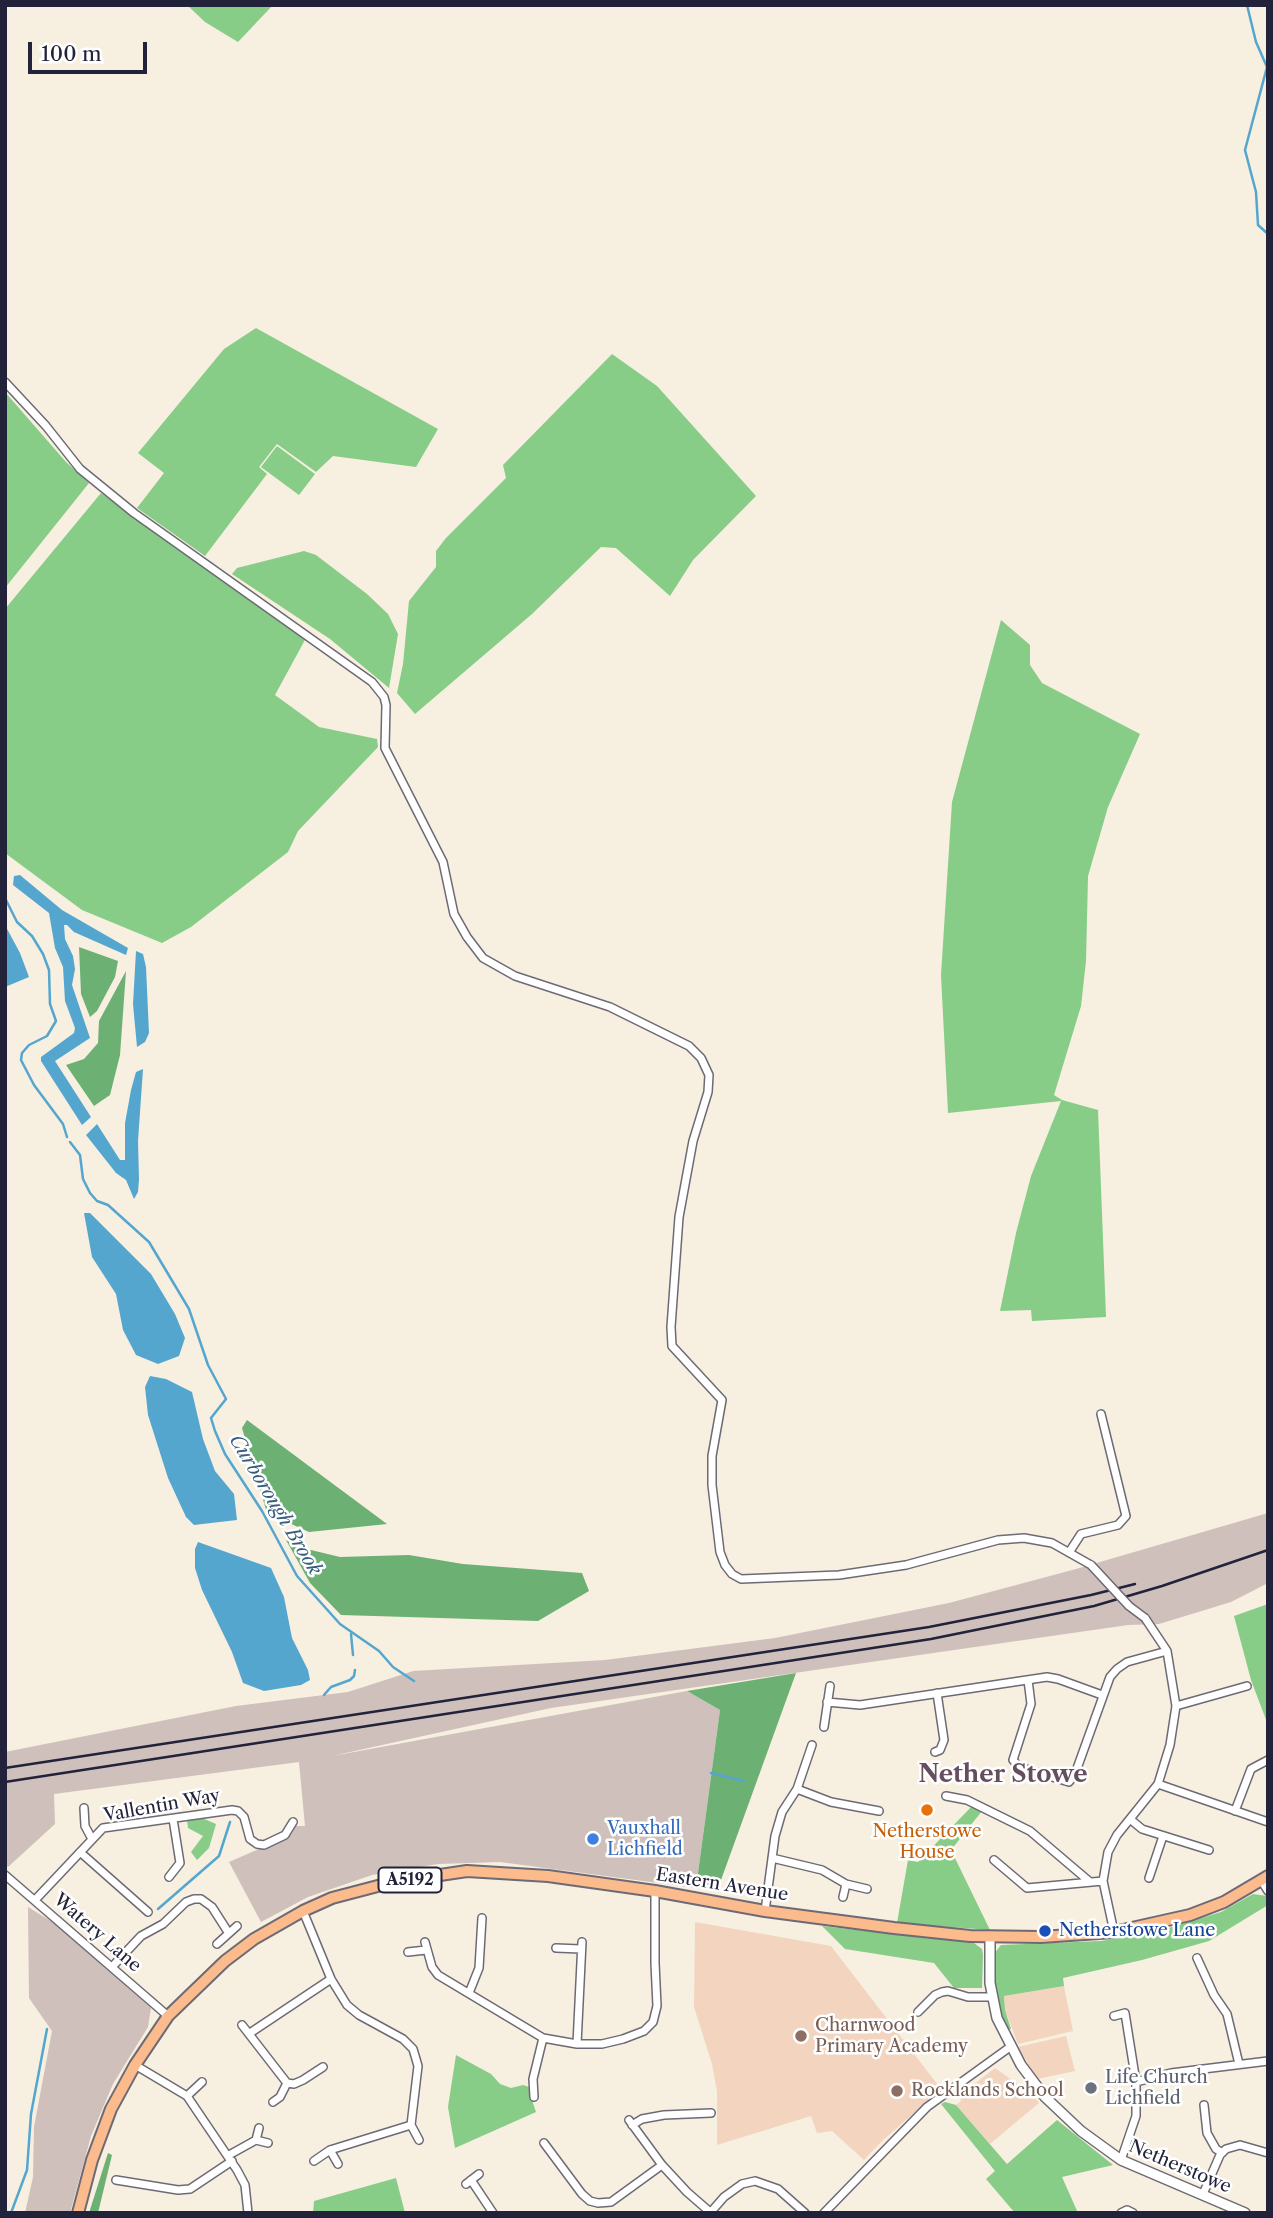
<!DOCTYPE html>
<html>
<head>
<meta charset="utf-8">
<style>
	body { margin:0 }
	#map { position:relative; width:1273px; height:2218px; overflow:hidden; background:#f7efe0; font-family:"Libre Caslon Text",serif }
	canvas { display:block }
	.frame { position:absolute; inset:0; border:7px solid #22223b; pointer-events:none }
	.scale { position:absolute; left:28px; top:42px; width:119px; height:32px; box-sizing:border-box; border:4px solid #22223b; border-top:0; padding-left:9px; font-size:21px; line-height:24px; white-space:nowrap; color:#22223b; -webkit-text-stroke:5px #fff; paint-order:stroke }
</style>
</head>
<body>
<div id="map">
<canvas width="1273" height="2218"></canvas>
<div class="frame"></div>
<div class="scale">100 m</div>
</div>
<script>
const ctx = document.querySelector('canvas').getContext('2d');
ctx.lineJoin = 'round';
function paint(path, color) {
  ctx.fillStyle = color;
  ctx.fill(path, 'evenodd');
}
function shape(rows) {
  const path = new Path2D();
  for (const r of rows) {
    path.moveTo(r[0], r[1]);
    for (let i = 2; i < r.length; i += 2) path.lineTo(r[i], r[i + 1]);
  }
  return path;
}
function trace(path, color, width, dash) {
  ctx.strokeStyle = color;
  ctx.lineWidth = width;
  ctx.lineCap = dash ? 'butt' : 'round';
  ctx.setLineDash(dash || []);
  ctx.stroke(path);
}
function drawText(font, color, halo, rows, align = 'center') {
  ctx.font = font + ' "Libre Caslon Text",serif';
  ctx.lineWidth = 5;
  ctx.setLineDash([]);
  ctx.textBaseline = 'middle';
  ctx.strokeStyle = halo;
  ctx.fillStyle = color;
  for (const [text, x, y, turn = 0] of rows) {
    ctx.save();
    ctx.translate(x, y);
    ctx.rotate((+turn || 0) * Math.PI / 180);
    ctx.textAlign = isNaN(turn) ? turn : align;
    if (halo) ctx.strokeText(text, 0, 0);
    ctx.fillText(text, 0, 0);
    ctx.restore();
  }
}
paint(shape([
	[695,1922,831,1946,941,2089,881,2142,864,2160,832,2131,817,2133,811,2116,717,2145,717,2091,712,2064,694,2007],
	[1064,1986,1073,2031,1018,2044,1005,2010,1004,1996],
	[1066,2036,1075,2071,1037,2079,1018,2047],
	[995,2068,1033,2095,1039,2103,990,2144,956,2105,961,2101,960,2095]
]), '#f3d4bf');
paint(shape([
	[1268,1513,1268,1583,1231,1602,1159,1624,1128,1625,551,1708,332,1756,687,1691,720,1710,696,1888,500,1862,438,1864,372,1875,308,1897,261,1922,229,1862,291,1835,296,1826,305,1826,299,1762,54,1794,55,1824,8,1867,5,1864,5,1752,236,1706,348,1692,413,1671,605,1660,775,1638,949,1603,1076,1569],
	[28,1907,54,1923,151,2008,148,2027,113,2084,91,2136,70,2213,25,2213,33,2177,34,2127,52,2031,29,1998]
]), '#cfc0bb');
paint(shape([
	[187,5,273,5,238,42,205,22],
	[256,328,438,429,416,467,333,456,316,472,277,444,259,467,267,474,205,556,137,508,164,473,138,453,224,349],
	[612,354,657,386,756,496,693,560,670,596,616,548,601,547,532,614,415,714,397,693,403,664,409,601,436,567,436,551,446,538,506,478,503,465],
	[5,392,66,462,89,483,5,588],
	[277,446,315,474,299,495,261,467],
	[101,493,306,638,275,695,319,727,377,739,378,747,298,831,288,852,191,927,162,943,82,910,5,853,5,609],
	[304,551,316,555,367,594,388,614,398,634,389,688,330,639,232,574,237,568],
	[1001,620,1030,645,1030,665,1042,683,1140,734,1108,807,1088,876,1086,961,1081,1006,1054,1095,1062,1100,1098,1110,1106,1317,1032,1321,1031,1310,1000,1311,1016,1233,1031,1176,1061,1101,948,1113,941,975,952,802],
	[1268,1604,1268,1725,1251,1680,1234,1616],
	[973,1805,982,1811,951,1850,990,1930,897,1923,908,1860,918,1862],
	[202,1818,216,1824,209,1848,197,1860,191,1852,203,1836,188,1828,187,1820],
	[1253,1894,1267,1896,1268,1905,1209,1941,1142,1960,1063,1978,1064,1986,1004,1996,1005,2010,1011,2029,1008,2030,1005,2025,999,2010,994,1987,993,1955,1001,1945,1101,1941,1152,1933,1221,1912],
	[822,1926,974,1943,982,1949,983,1955,982,1988,954,1988,934,1963,845,1949],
	[456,2055,491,2074,500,2084,511,2088,523,2085,532,2088,532,2100,536,2112,455,2148,448,2107],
	[945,2102,956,2105,1007,2164,1057,2120,1113,2165,1062,2177,1078,2213,1015,2213,986,2179,995,2171,941,2104],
	[396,2178,405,2213,313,2213,314,2201]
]), '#87cc87');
paint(shape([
	[79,947,118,961,115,977,97,1011,90,1017,81,994],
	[126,971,120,1055,110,1095,94,1106,66,1065,84,1059,98,1043,99,1021],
	[247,1420,387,1524,309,1532,267,1513,242,1428],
	[286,1540,311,1550,340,1557,409,1555,463,1564,582,1573,589,1591,538,1621,341,1615,310,1583],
	[796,1673,717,1891,696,1888,720,1710,687,1691],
	[108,2153,112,2155,98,2213,89,2213]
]), '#6db074');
paint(shape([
	[20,875,62,910,128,948,126,955,74,932,67,925,64,925,65,939,73,956,75,969,72,985,90,1038,55,1061,91,1117,82,1125,41,1061,41,1057,74,1033,75,1028,65,1001,63,967,55,948,49,913,13,885,14,876],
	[5,925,20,953,29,977,5,987],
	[136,951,143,954,146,967,149,1033,145,1042,137,1047,133,1004],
	[143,1069,138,1141,139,1179,138,1192,134,1199,126,1180,116,1173,86,1135,97,1124,120,1160,125,1160,125,1123,131,1090,136,1072],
	[84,1213,90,1213,151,1274,175,1314,185,1338,179,1356,158,1364,136,1355,123,1330,116,1294,92,1257],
	[150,1376,166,1379,192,1392,203,1439,215,1471,234,1494,237,1520,194,1525,186,1517,168,1478,148,1415,145,1387],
	[198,1542,271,1568,284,1597,292,1638,308,1670,310,1680,301,1685,264,1691,243,1683,232,1652,202,1590,195,1568,195,1549]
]), '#54a6cf');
trace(shape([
	[1247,5,1256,42,1267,67,1245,150,1256,192,1258,225,1268,234],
	[5,898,17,922,32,936,43,954,49,970,50,1004,56,1021,47,1036,29,1045,22,1053,21,1060,34,1085,63,1124,67,1137],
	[70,1142,80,1155,83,1179,90,1193,97,1201,108,1205,149,1242,189,1309,208,1365,226,1399,211,1418,215,1431,225,1454,262,1511,297,1576,340,1624,379,1651,393,1667,414,1681],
	[351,1634,353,1655],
	[324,1695,331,1687,350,1680,354,1676,355,1670],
	[711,1773,744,1781],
	[158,1909,219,1856,230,1822],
	[11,2213,27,2170,31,2114,47,2029]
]), '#54a6cf', 2.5);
const minor = shape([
	[5,382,46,426,80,469,134,513,372,682,384,697,386,705,385,748,443,862,454,914,467,937,483,958,515,976,610,1007,689,1046,701,1058,709,1075,708,1092,693,1141,679,1217,671,1327,672,1346,722,1400,712,1456,712,1485,720,1552,725,1565,732,1574,741,1579,839,1575,906,1565,998,1540,1024,1538,1052,1543,1091,1565],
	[1070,1551,1081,1534,1118,1525,1126,1516,1101,1414],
	[1028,1680,1031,1704,1013,1760,1019,1767,1069,1782,1075,1774,1110,1677,1117,1669,1127,1662,1167,1651],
	[827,1702,860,1705,1047,1677,1058,1679,1102,1695],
	[1176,1706,1247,1686],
	[824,1727,830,1686],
	[935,1752,940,1750,944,1740,937,1693],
	[1158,1784,1268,1822],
	[797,1789,831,1802,879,1811],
	[946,1796,967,1800,1030,1831,1090,1882],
	[84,1808,85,1826,92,1839],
	[1235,1811,1251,1769,1268,1760],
	[1130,1819,1142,1829,1209,1850],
	[80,1852,148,1912],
	[772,1858,822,1870,846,1884,867,1889],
	[994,1860,1027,1888,1103,1881],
	[5,1875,168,2016],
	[169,1877,180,1863,173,1819],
	[1149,1878,1163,1836],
	[1261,1880,1268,1891],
	[843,1897,846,1884],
	[35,1900,103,1828,232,1810,238,1811,244,1817,250,1839,257,1844,264,1845,285,1835,293,1822],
	[303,1911,331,1979,347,2005,359,2015,403,2039,413,2049,418,2066,411,2125,419,2140],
	[765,1911,775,1836,782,1812,797,1789,812,1745],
	[1114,1932,1103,1881,1108,1852,1117,1835,1158,1784,1170,1745,1176,1706,1167,1651,1145,1618],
	[425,1942,432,1967,438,1975,543,2038,577,2044,602,2044,623,2039,644,2031,653,2022,657,2006,655,1963,655,1891],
	[217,1944,237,1926],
	[556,1948,581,1949],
	[408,1952,426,1950],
	[1197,1958,1214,1995,1227,2014,1239,2064],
	[112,1967,141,1936,163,1924,186,1902,194,1899,201,1899,212,1907,228,1932],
	[469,1993,479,1968,482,1918],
	[918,2012,935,1995,942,1992,948,1991,968,1997,991,1997],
	[1114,2016,1125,2013,1136,2082,1136,2116,1121,2160],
	[242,2025,287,2083,294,2084,303,2080,323,2067],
	[250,2033,331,1979],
	[577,2044,582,1942],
	[135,2065,187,2096,237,2170,245,2185,248,2213],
	[1136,2082,1171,2073,1268,2061],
	[187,2096,202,2082],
	[534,2097,533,2079,543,2038],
	[273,2102,280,2097,287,2083],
	[1204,2105,1207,2133,1216,2149,1221,2152],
	[629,2120,662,2165,687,2192,710,2212],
	[632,2125,642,2119,664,2115,711,2113],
	[259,2128,256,2140,268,2143],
	[544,2143,582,2194,590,2201,598,2203,611,2202,662,2165],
	[330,2150,338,2164],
	[229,2155,256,2140],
	[314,2161,330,2150,411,2125],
	[116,2180,178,2190,190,2189,232,2161],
	[471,2180,493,2213],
	[466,2184,479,2174],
	[1203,2194,1220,2155,1226,2149,1240,2145,1268,2153],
	[710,2213,724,2197,742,2184,755,2181,778,2189,805,2213],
	[824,2213,927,2107,1010,2047],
	[1121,2213,1127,2210,1133,2213]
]);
const tertiary = shape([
	[990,1937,990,1983,997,2018,1021,2065,1045,2097,1081,2131,1121,2160,1245,2213]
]);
const trunk = shape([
	[78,2213,92,2160,111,2109,135,2065,168,2016,225,1961,254,1939,303,1911,332,1898,393,1882,467,1871,548,1876,655,1891,765,1911,894,1928,970,1936,1041,1937,1114,1932,1190,1915,1224,1902,1268,1876]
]);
trace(minor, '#6d6a75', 10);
trace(tertiary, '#6d6a75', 12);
trace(trunk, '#6d6a75', 14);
trace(minor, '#fff', 7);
trace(tertiary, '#fff', 9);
trace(trunk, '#fbbb8d', 10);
trace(shape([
	[5,1768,929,1627,1091,1595,1135,1584],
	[5,1782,931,1639,1094,1606,1162,1586,1268,1550]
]), '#22223b', 2.5);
const minorBridge = shape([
	[1091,1565,1129,1606,1145,1618]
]);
trace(minorBridge, '#6d6a75', 10, []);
trace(minorBridge, '#fff', 7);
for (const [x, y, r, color] of [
	[927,1810,7,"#e8710a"],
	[593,1839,7,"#3f7fe0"],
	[1045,1931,7,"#1a4fb4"],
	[801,2036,7,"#8d6e63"],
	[1091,2088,7,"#6b7280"],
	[897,2091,7,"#8d6e63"]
]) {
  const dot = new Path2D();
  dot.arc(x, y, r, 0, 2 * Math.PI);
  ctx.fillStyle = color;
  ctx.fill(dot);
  trace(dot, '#fff', 2.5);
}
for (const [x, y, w] of [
	[410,1880,63]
]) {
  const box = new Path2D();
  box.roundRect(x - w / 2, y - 12.5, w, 25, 5);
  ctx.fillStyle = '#fff';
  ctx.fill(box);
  trace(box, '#22223b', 2);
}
drawText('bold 16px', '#22223b', null, [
	["A5192",410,1880]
]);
drawText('18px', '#22223b', '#fff', [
	["Vallentin Way",162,1806,-10],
	["Eastern Avenue",722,1885,9],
	["Watery Lane",97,1933,41],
	["Netherstowe",1180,2167,23]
]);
drawText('18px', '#366cbe', '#fff', [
	["Vauxhall",607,1829],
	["Lichfield",607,1850]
], 'left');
drawText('18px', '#c56008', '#fff', [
	["Netherstowe",927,1832],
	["House",927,1853]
]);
drawText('18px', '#164399', '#fff', [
	["Netherstowe Lane",1059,1931]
], 'left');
drawText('18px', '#785e54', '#fff', [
	["Charnwood",815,2026],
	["Primary Academy",815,2047],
	["Rocklands School",911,2091]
], 'left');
drawText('18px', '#5b616d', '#fff', [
	["Life Church",1105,2078],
	["Lichfield",1105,2099]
], 'left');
drawText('italic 19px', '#385d7e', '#fff', [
	["Curborough Brook",275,1505,59]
]);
drawText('bold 24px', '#654e5e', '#fff', [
	["Nether Stowe",1003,1775]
]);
</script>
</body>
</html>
